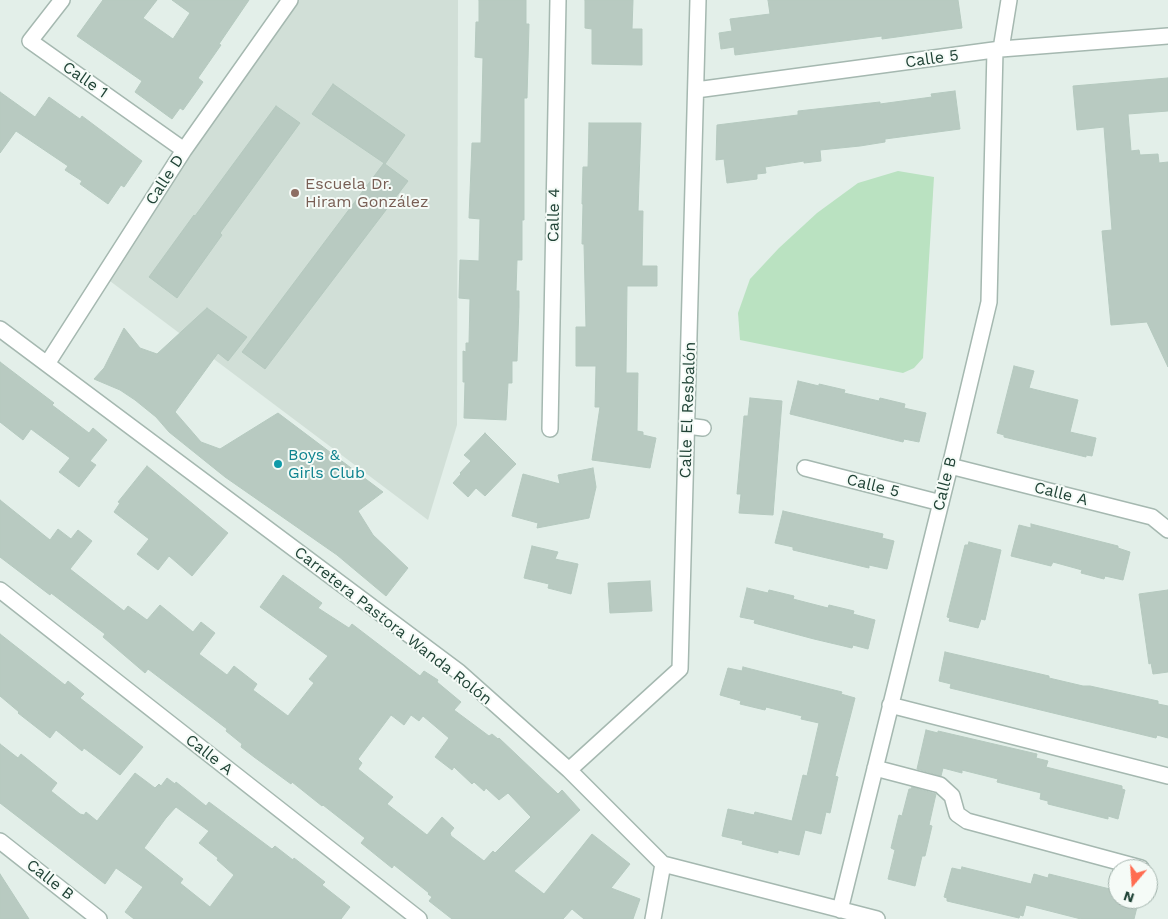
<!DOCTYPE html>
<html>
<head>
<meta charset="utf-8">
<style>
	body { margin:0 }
	#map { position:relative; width:1168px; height:919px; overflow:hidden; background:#e3efe9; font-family:"Work Sans",sans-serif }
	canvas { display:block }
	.north { position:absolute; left:1108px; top:859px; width:50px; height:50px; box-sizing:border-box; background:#f5fbf7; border:1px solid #a0b1aa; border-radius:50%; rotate:198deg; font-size:14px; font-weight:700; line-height:20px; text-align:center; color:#204336 }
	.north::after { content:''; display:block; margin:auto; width:18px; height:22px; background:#ff6c51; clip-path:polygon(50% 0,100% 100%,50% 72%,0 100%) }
</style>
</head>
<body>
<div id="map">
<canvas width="1168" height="919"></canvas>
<div class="north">N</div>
</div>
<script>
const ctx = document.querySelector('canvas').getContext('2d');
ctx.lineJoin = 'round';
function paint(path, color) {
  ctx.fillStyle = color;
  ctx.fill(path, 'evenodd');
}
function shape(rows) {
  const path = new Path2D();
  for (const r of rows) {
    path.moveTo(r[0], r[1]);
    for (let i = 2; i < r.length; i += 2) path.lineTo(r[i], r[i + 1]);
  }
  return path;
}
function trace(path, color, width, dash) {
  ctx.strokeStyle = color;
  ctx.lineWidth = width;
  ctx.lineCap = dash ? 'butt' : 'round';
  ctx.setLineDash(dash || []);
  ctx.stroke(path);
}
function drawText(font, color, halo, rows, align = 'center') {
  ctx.font = font + ' "Work Sans",sans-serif';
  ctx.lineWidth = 4;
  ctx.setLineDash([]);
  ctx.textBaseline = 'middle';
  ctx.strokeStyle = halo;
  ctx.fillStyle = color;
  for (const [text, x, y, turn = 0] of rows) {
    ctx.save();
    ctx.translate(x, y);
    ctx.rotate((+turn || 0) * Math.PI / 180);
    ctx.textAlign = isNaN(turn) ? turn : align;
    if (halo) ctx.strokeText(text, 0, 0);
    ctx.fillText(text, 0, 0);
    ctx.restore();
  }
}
paint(shape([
	[286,0,458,0,457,425,428,520,98,272]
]), '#d1dfd7');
paint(shape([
	[898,171,934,177,923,358,914,368,903,373,740,340,738,313,750,279,779,248,817,213,858,183]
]), '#bae2c1');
const building = shape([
	[103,0,157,0,143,18,173,39,190,13,172,0,249,0,219,44,221,45,198,78,203,82,183,110,180,108,172,119,135,92,142,81,77,36,103,0],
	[479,0,526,0,526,24,529,24,527,98,524,98,524,220,522,220,522,260,517,260,516,291,519,291,519,307,517,361,512,361,512,383,508,383,506,420,464,418,465,382,463,382,463,351,466,352,466,343,469,343,470,299,459,298,460,260,479,261,480,219,469,218,472,143,481,143,483,58,475,57,476,22,479,22,479,0],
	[585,0,633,0,632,29,642,29,642,65,592,64,592,29,585,28,585,0],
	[768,0,958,0,962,28,882,39,882,36,735,55,734,47,721,49,719,33,732,31,730,19,770,14,768,0],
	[1168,78,1168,111,1128,114,1131,151,1139,150,1140,155,1158,154,1159,163,1168,162,1168,367,1147,322,1111,325,1102,231,1112,230,1104,127,1077,130,1073,86,1168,78],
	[333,84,405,135,385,164,408,181,265,369,242,352,384,163,312,114,333,84],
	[955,91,960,129,885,139,885,142,860,146,820,150,821,161,804,163,804,161,765,167,766,173,757,174,757,179,727,183,724,159,716,160,717,125,798,115,798,111,880,102,880,104,932,97,931,94,955,91],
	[0,92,35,117,49,97,80,119,82,116,142,161,124,187,121,185,108,204,80,184,82,181,65,170,68,166,16,131,0,153,0,92],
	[276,106,300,123,220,233,222,235,177,298,149,277,194,215,195,216,276,106],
	[589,123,641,123,638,211,643,211,642,266,657,266,657,286,627,286,626,373,638,373,637,431,643,432,643,435,656,438,650,468,592,460,600,407,595,407,596,366,576,366,576,327,586,327,584,244,582,244,583,204,582,204,583,167,588,167,589,123],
	[207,308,247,337,228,361,218,353,175,412,201,442,220,449,278,413,383,492,358,511,373,535,408,568,386,596,337,555,225,477,169,432,156,417,135,400,120,390,94,379,104,368,124,328,140,348,157,354,207,308],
	[0,362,54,403,52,405,89,433,93,428,107,440,90,461,96,465,79,487,59,472,70,458,31,429,23,440,0,422,0,362],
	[1014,366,1034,371,1029,388,1078,400,1070,432,1096,438,1092,456,1086,455,1086,457,1004,437,1004,435,997,433,1014,366],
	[798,381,819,386,819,384,845,390,844,393,879,401,880,398,905,404,904,408,926,413,919,442,904,439,903,442,790,414,798,381],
	[750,398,782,401,773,515,739,513,741,494,737,494,744,416,748,416,750,398],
	[485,433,516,464,485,496,476,488,468,497,453,483,461,474,460,473,471,461,464,455,485,433],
	[147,466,228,533,192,576,169,556,158,570,137,554,149,539,114,512,120,503,118,502,147,466],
	[593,468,596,487,589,518,537,528,538,523,512,516,523,474,560,484,558,475,593,468],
	[0,500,50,540,58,529,71,539,78,530,92,541,70,569,124,611,128,606,147,620,160,605,193,632,201,622,215,633,199,654,227,675,234,666,257,684,253,690,288,716,314,683,309,679,328,656,260,607,283,575,322,603,318,608,349,628,352,624,420,676,424,671,438,680,437,682,461,702,454,710,489,736,492,734,498,739,499,738,558,794,562,790,580,810,514,871,544,894,592,834,630,864,611,888,640,899,633,919,584,919,572,909,563,919,452,919,429,901,432,897,428,894,429,893,394,865,392,868,361,843,365,838,323,805,322,806,292,782,291,784,254,757,241,747,242,744,226,731,227,729,148,669,145,673,103,637,105,634,51,593,50,595,0,557,0,500],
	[391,715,404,725,411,715,419,721,423,716,449,738,435,757,452,770,454,767,472,784,474,782,484,791,486,788,499,800,508,793,531,817,495,853,493,851,484,861,451,836,450,833,454,828,442,817,427,835,387,804,393,797,358,769,362,763,358,759,391,715],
	[783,511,883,534,882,538,894,541,887,569,869,565,869,568,793,550,793,547,775,543,783,511],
	[1031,524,1118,546,1118,548,1130,552,1123,580,1105,576,1104,579,1081,573,1082,570,1053,562,1051,566,1011,556,1019,525,1031,528,1031,524],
	[969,542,1001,550,985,620,981,619,978,628,949,621,950,618,947,617,965,545,968,545,969,542],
	[532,546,558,552,555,559,578,564,571,594,548,588,549,584,524,578,532,546],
	[650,581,652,611,610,613,608,583,650,581],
	[747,588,768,593,769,590,794,596,793,599,828,608,829,605,854,611,853,614,875,620,868,649,853,645,852,648,814,639,754,623,755,620,740,617,747,588],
	[1168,590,1168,672,1153,674,1151,663,1149,664,1139,594,1168,590],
	[0,634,65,685,68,681,84,694,80,698,143,747,120,775,84,748,82,751,56,730,50,738,18,713,19,712,0,696,0,634],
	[945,652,1049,676,1049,678,1083,686,1090,686,1158,701,1158,704,1168,706,1168,738,1157,735,1156,738,950,688,951,684,939,681,945,652],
	[743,667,842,692,841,694,855,698,835,776,838,777,830,813,826,812,821,834,805,830,799,855,778,850,778,853,742,844,743,841,722,836,728,809,754,815,755,812,792,821,803,775,807,776,819,723,801,719,802,716,766,707,765,710,740,704,741,701,720,695,728,668,742,671,743,667],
	[926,730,938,733,938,731,1037,754,1036,758,1048,761,1046,767,1122,786,1122,789,1125,790,1118,819,1108,816,1108,819,1048,804,1048,801,1040,799,1041,793,997,782,998,779,962,770,962,773,943,768,941,776,917,769,926,730],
	[0,744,18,758,21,754,57,783,51,791,80,814,84,815,86,812,97,821,135,773,155,788,159,784,161,786,167,778,175,784,176,782,206,806,209,802,272,849,275,846,293,860,294,858,325,882,322,885,350,907,341,919,134,919,125,912,143,887,116,868,105,884,0,803,0,744],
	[176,807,209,831,199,843,218,858,217,860,234,875,210,907,180,883,183,879,144,848,166,818,176,807],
	[912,787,936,794,929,825,932,826,925,856,922,856,915,886,888,879,895,850,891,848,899,815,902,816,909,789,911,789,912,787],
	[962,867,1031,884,1034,874,1048,878,1049,874,1118,891,1118,899,1139,899,1134,919,1081,919,1026,905,1023,916,1020,915,1019,918,947,901,947,898,944,897,952,868,961,870,962,867],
	[0,874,29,919,0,919,0,874]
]);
paint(building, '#b8cac1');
trace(building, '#b5c9bf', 1);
const minor = shape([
	[62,0,30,41,184,150],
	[1001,49,1009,0],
	[696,90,1001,49,1168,36],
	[0,329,459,672,569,770,663,864,877,919],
	[47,364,184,150,290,0],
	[687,426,703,428],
	[550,429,558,0],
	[950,466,1152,517,1168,530],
	[805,468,941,503],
	[0,590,419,919],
	[890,705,1168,776],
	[875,768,940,785,952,796,957,814,967,821,1141,868],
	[569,770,680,669,698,0],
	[0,841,99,919],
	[840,910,950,466,989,302,995,50],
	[653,919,663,864]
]);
trace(minor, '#a5b8b0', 18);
trace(minor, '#fff', 15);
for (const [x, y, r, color] of [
	[295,193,5,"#8d6e63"],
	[278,464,5,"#0f9aa8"]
]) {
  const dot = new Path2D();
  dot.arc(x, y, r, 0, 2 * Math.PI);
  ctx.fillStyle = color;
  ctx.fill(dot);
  trace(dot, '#f5fbf7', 2);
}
drawText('16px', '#204336', '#f5fbf7', [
	["Calle 5",932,59,-8],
	["Calle 1",85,80,35],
	["Calle D",165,180,-57],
	["Calle 4",554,215,-89],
	["Calle El Resbalón",688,410,-88],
	["Calle B",945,484,-76],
	["Calle 5",873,486,14],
	["Calle A",1061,494,14],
	["Carretera Pastora Wanda Rolón",393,626,38],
	["Calle A",209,755,38],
	["Calle B",50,880,38]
]);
drawText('16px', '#785e54', '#f5fbf7', [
	["Escuela Dr.",305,184],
	["Hiram González",305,202]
], 'left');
drawText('16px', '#0d838f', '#f5fbf7', [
	["Boys &",288,455],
	["Girls Club",288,473]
], 'left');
</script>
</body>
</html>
